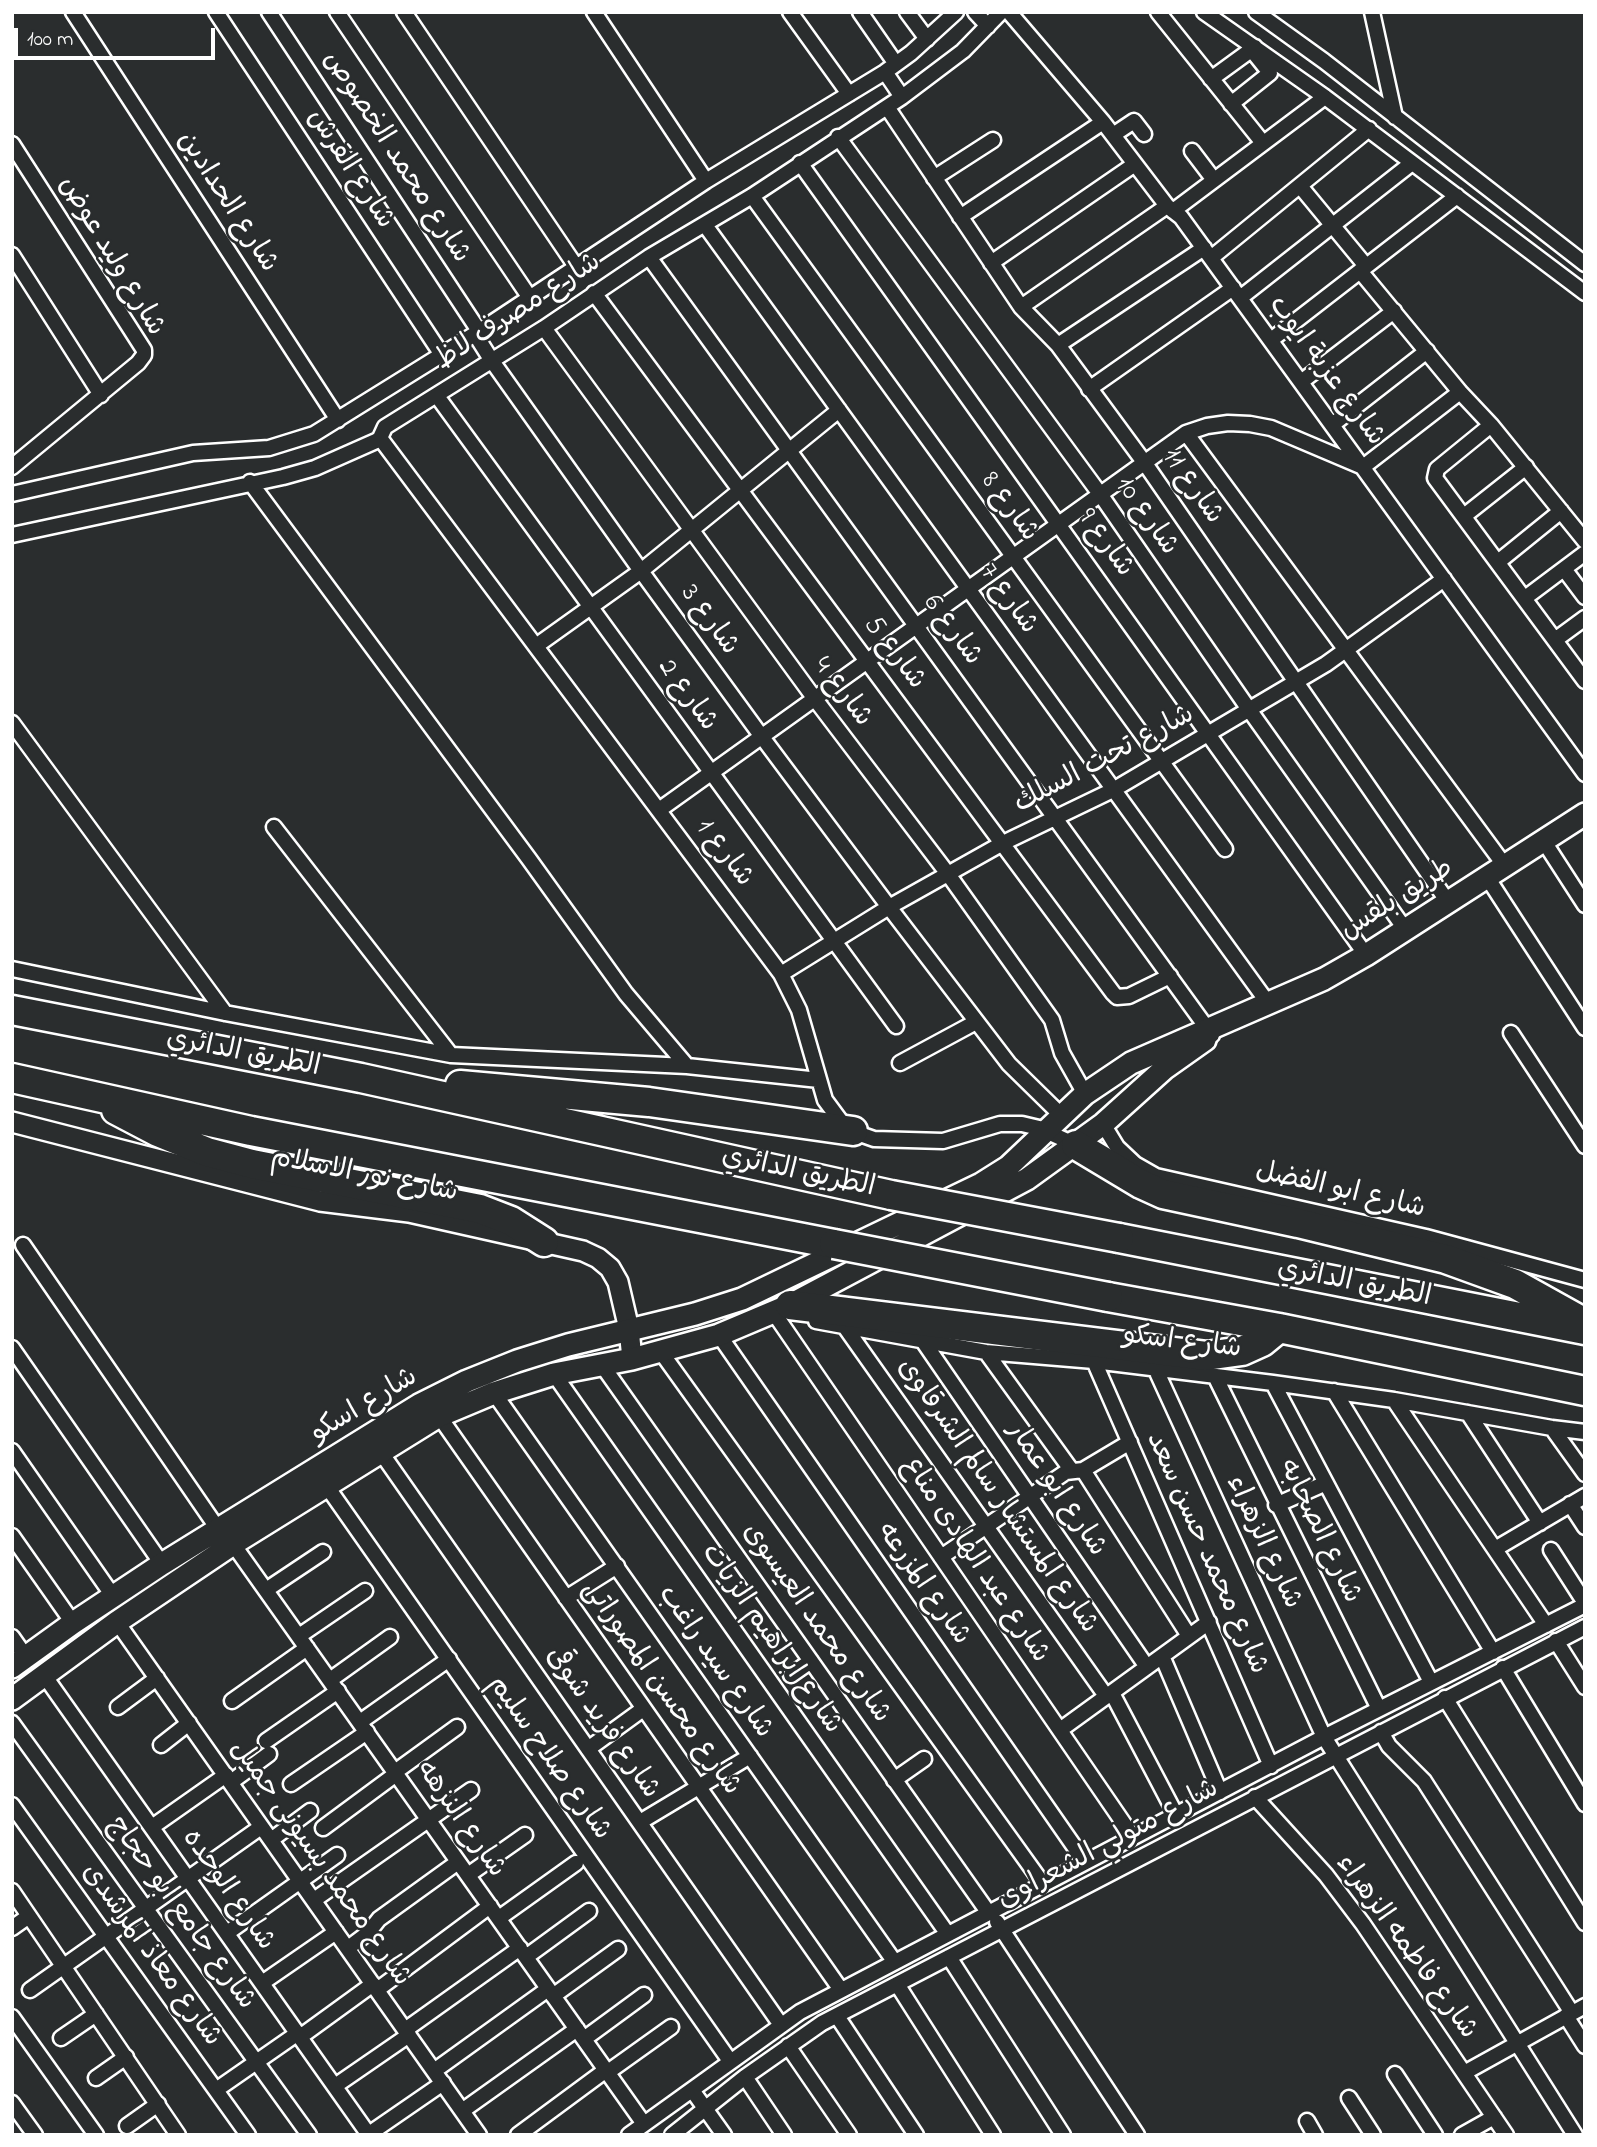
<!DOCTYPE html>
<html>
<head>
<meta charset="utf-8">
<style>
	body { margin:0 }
	#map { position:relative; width:1597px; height:2147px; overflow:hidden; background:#2a2d2e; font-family:"Indie Flower",sans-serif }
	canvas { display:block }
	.frame { position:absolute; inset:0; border:14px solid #fff; pointer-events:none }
	.scale { position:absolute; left:14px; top:28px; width:201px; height:32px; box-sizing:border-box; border:4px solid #fff; border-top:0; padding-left:9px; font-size:21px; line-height:24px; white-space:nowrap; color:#fff; -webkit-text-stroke:5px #2a2d2e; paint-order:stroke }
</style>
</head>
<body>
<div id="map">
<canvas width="1597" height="2147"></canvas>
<div class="frame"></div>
<div class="scale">100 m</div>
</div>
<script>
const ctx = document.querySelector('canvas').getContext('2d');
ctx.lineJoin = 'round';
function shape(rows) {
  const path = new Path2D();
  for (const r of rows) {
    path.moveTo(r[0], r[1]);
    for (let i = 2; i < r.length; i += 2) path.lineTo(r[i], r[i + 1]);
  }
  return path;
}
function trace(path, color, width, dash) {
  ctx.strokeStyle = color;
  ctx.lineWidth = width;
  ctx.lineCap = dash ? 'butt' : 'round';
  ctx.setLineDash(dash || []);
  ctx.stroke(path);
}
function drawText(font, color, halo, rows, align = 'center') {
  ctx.font = font + ' "Indie Flower","Playpen Sans Arabic",sans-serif';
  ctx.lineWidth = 5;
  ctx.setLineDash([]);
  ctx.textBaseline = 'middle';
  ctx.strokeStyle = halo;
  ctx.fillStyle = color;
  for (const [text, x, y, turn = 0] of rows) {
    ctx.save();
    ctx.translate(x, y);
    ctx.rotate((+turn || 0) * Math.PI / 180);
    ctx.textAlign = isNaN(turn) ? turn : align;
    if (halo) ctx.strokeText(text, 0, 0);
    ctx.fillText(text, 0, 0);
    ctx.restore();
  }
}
const minor = shape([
	[73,12,338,420],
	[216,12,442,355],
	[269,12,479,331],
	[337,12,530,298],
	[404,12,577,268],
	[594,12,706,181],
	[790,12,849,94],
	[860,12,896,64],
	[907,12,927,39],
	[975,12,988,26],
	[1009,12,1103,122,1167,206,1181,217,1585,774],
	[1158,12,1263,143],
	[1204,12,1325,97,1585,293],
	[1256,12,1324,61,1585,264],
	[1372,12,1395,117],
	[885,72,902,97],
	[1211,79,1255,47],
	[1231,104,1270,73,1254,53],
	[887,107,1021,307,1058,345,1144,462,1448,902],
	[1113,135,1134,121,1144,134],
	[838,137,1100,494,1248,708,1405,929],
	[12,144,144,350,144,355,138,363,12,467],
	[1192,151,1214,180],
	[800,163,1366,955],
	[934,178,993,140],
	[1300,186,1366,266],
	[752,196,1225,849],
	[1173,211,1325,97],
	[960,217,1103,122],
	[705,225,1268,1003],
	[12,255,101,395],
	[649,257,1212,1035],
	[1211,258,1369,129],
	[991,263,1135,164],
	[1360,271,1460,392,1491,425,1585,541],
	[594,293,1113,993,1117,997,1129,996,1170,976],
	[1240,298,1412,163],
	[1021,307,1167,206],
	[544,328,815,699,948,874,1052,1020,1062,1053,1085,1094],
	[475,334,492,361,641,571,762,737,889,907,1009,1064,1063,1117],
	[1271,340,1457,196],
	[1058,345,1204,248],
	[1301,382,1394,311],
	[1089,389,1233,288],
	[437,396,896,1026],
	[1332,425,1427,351],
	[1491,425,1437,469,1435,478,1585,681],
	[1186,433,1505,866],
	[380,438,781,974,799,1010,825,1100,842,1123,857,1133,874,1139,943,1141,1000,1124,1022,1124,1039,1128,1076,1145],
	[250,482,529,859,626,994,687,1066],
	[12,494,193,453,269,448,314,434,475,334,706,181,885,72,911,53,956,12],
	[1464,516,1526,467],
	[12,535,283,477,315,468,376,441,380,438,385,427,544,328,649,257,752,196,902,97,963,51,1001,12],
	[1498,562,1561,511],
	[1564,569,1585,597],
	[1525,598,1585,553],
	[1555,640,1585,618],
	[536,646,641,571,839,410],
	[12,723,225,1013],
	[659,810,1186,433,1207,426,1228,423,1250,424,1271,428,1363,467,1460,392],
	[274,827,451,1055],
	[1543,840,1585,905],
	[1487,877,1585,1028],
	[12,969,225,1013,451,1055,687,1066,819,1080],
	[781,974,889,907,1003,843,1113,790,1326,664,1444,579],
	[1511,1033,1585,1146],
	[900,1063,976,1022],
	[1103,1124,1117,1147,1135,1164,1156,1176,1426,1237,1585,1280],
	[23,1245,218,1529],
	[774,1313,1133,1837],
	[816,1321,986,1352,1094,1361,1273,1383,1394,1400,1552,1428,1585,1432],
	[845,1327,1106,1696],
	[719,1335,1085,1862],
	[923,1341,1147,1667],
	[12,1348,162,1564],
	[661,1352,1043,1884],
	[986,1352,1072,1471],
	[1094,1361,1271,1766],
	[602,1365,988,1912],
	[1156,1370,1324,1737,1575,2135],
	[554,1374,947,1933],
	[1215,1376,1379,1709],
	[1273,1383,1431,1682],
	[1334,1391,1493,1652],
	[494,1393,894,1961],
	[1394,1400,1546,1625],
	[1468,1413,1540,1523],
	[439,1416,841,1990],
	[1552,1428,1585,1474],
	[12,1451,113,1596],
	[380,1451,781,2025],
	[1083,1470,1189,1636],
	[326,1485,730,2061],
	[1570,1504,1585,1527],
	[1276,1505,1326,1483],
	[12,1536,73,1623],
	[233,1544,644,2124],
	[1495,1549,1585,1496],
	[1551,1550,1585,1603],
	[941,1557,1066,1472,1083,1470,1130,1442],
	[266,1590,323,1552],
	[566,1598,617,1566],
	[117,1622,479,2135],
	[299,1636,365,1591],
	[12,1637,26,1657],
	[1556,1641,1585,1687],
	[1162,1656,1220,1792],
	[1503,1668,1585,1804],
	[44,1675,369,2135],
	[791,1675,811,1661],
	[330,1680,390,1637],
	[1112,1693,1176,1815],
	[1445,1698,1585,1923],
	[232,1701,307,1648],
	[118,1707,157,1678],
	[360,1722,449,1659],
	[12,1723,309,2135],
	[1060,1730,1209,1622],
	[1381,1732,1389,1746,1424,1781,1572,2013],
	[266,1741,338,1691],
	[161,1745,189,1723],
	[588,1749,643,1709],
	[395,1772,457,1727],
	[894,1780,924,1759],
	[231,1782,269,1754],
	[291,1784,367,1732],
	[1255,1797,1326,1875,1363,1924,1506,2135],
	[12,1805,248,2135],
	[640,1822,750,1756],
	[152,1827,226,1775],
	[323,1828,396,1774],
	[271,1840,310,1811],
	[468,1875,525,1835],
	[12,1891,178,2135],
	[314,1900,471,1790],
	[499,1918,576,1863],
	[997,1922,1137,2135],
	[12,1928,29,1916],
	[227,1933,337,1855],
	[348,1948,368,1933,379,1919,458,1862],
	[526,1957,589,1911],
	[949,1957,1063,2135],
	[262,1983,336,1932],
	[897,1984,993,2135],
	[30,1990,261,1827],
	[377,1990,490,1906],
	[553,1996,618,1949],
	[837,2016,916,2135],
	[1566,2016,1585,2046],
	[12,2017,96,2135],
	[405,2030,520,1948],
	[300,2037,373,1984],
	[61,2038,96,2014],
	[584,2039,644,1995],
	[788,2046,849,2135],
	[434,2071,548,1989],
	[608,2072,671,2027],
	[1464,2073,1585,2006],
	[1395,2074,1435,2135],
	[745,2077,784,2135],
	[96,2078,126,2057],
	[335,2086,409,2035],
	[216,2090,298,2033],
	[692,2090,724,2135],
	[1349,2098,1373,2135],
	[12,2103,35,2135],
	[462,2111,577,2029],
	[1307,2121,1315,2135],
	[127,2126,158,2104],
	[369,2134,443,2083],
	[518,2135,606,2070],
	[629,2135,800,2012,1324,1737,1585,1605],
	[672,2135,745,2077,822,2023,1585,1627],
	[1462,2135,1494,2117]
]);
const tertiary = shape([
	[12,1122,320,1201,409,1212,583,1251,598,1258,610,1268,618,1282,629,1329,632,1359]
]);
const secondary = shape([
	[12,1667,73,1623,162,1564,419,1405,467,1381,517,1361,568,1345,695,1314,742,1299,981,1184,1008,1167,1085,1094,1131,1063,1324,979,1366,955,1585,814],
	[12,1699,117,1622,233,1544,439,1416,494,1393,554,1374,632,1359,719,1335,790,1305,1027,1179,1103,1124,1164,1069,1205,1040]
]);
const motorway = shape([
	[12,1010,361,1078,891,1195],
	[12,1078,251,1131,834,1244],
	[460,1085,649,1102,853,1131],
	[116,1110,158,1132,207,1152,252,1164,480,1209,511,1221,544,1242],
	[1076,1145,1141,1184,1163,1194,1298,1223,1446,1259,1515,1284,1585,1323],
	[1119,1238,1585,1330],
	[1108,1297,1279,1328,1585,1391],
	[790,1305,1206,1356,1242,1351,1262,1342,1279,1328]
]);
trace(minor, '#fff', 19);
trace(tertiary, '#fff', 24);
trace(secondary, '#fff', 26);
trace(motorway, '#fff', 33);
trace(minor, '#2a2d2e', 14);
trace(tertiary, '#2a2d2e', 19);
trace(secondary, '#2a2d2e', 21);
trace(motorway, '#2a2d2e', 28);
const motorwayBridge = shape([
	[891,1195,1119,1238],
	[834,1244,1108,1297]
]);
trace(motorwayBridge, '#fff', 33, []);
trace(motorwayBridge, '#2a2d2e', 28);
drawText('28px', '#fff', '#2a2d2e', [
	["شارع محمد الخصوص",395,158,57],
	["شارع القرش",349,170,57],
	["شارع الحدادين",226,203,57],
	["شارع وليد عوض",110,257,59],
	["شارع مصرف لاظ",519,313,-33],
	["شارع عزبة ايوب",1325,372,54],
	["شارع 11",1191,487,55],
	["شارع 8",1008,508,54],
	["شارع 10",1145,517,55],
	["شارع 9",1104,544,54],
	["شارع 7",1007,600,54],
	["شارع 3",708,621,54],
	["شارع 6",951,631,54],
	["شارع 5",893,654,53],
	["شارع 4",841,693,53],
	["شارع 2",686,696,54],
	["شارع تحت السلك",1105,761,-28],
	["شارع 1",723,854,53],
	["طريق بلقس",1398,901,-32],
	["الطريق الدائري",243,1055,11],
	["الطريق الدائري",798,1174,12],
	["شارع نور الاسلام",364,1177,11],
	["شارع ابو الفضل",1340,1192,13],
	["الطريق الدائري",1354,1285,11],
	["شارع اسكو",1182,1344,7],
	["شارع اسكو",365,1407,-31],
	["شارع ابو عمار",1055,1490,56],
	["شارع المستشار سالم الشرقاوى",996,1497,55],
	["شارع الصحابه",1318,1532,64],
	["شارع الزهراء",1262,1543,65],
	["شارع محمد حسن سعد",1205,1554,66],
	["شارع عبد الهادى مناع",974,1561,56],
	["شارع المزرعه",922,1585,55],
	["شارع محمد العيسوى",815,1624,55],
	["شارع ابراهيم الزيات",770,1640,55],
	["شارع سيد راغب",714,1663,55],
	["شارع محسن المصوراتى",660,1689,55],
	["شارع فريد شوقى",601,1724,55],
	["شارع صلاح سليم",548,1759,55],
	["شارع النزهه",459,1820,55],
	["شارع متولي الشعراوى",1109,1846,-28],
	["شارع محمد بسيونى جميل",319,1864,55],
	["شارع الوحده",227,1891,55],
	["شارع جامع ابو حجاج",180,1914,54],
	["شارع فاطمه الزهراء",1405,1948,54],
	["شارع معاذ المرشدى",150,1956,54]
]);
</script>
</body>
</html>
